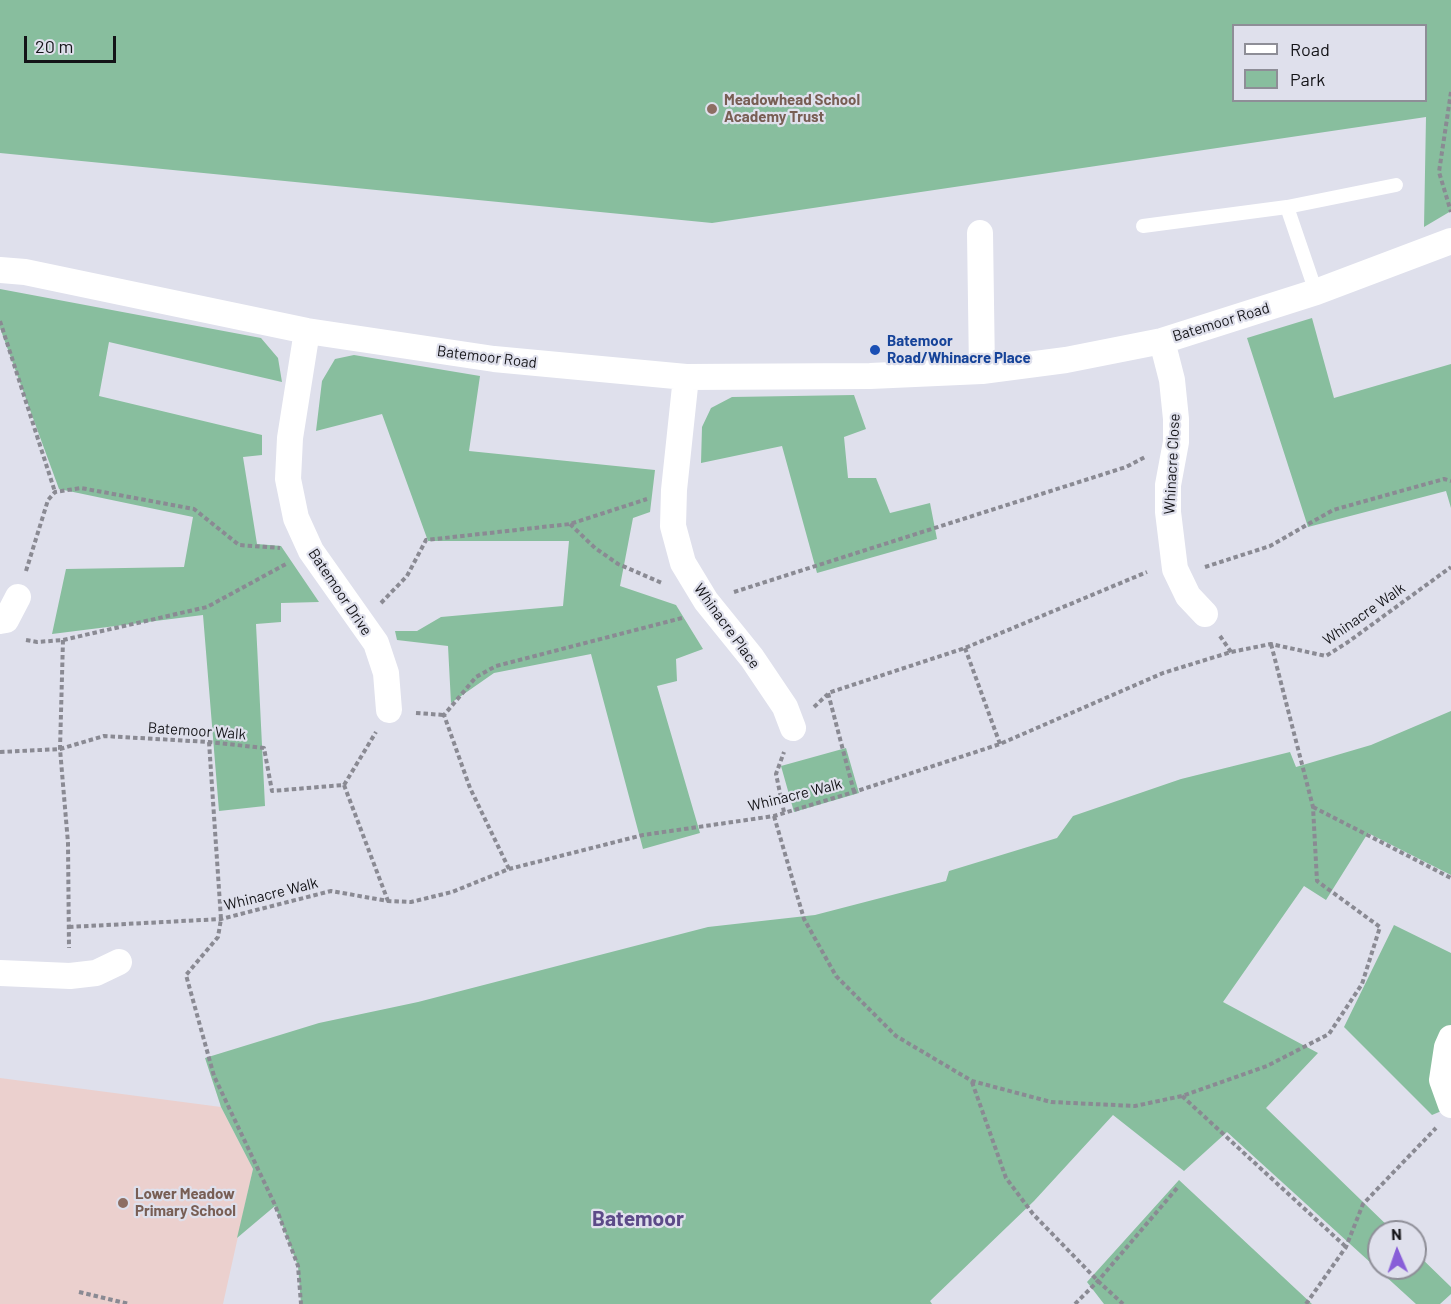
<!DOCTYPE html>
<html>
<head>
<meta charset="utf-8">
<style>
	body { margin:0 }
	#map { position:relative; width:1451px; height:1304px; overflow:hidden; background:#dfe0ec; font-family:Barlow,sans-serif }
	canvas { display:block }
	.legend { position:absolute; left:1232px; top:24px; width:195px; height:78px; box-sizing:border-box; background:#dfe0ec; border:2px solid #8e8e97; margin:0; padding:8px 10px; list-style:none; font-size:18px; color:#141418 }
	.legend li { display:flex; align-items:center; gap:12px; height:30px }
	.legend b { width:30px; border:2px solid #8e8e97 }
	.north { position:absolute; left:1367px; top:1220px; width:60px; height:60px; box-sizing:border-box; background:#dfe0ec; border:2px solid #8e8e97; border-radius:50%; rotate:358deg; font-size:16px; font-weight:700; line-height:24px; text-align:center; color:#141418 }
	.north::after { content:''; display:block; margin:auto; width:21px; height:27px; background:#885ed8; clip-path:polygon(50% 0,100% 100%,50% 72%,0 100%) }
	.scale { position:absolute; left:24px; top:36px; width:92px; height:27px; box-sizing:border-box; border:3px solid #141418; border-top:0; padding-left:8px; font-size:18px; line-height:21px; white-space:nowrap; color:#141418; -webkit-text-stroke:4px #dfe0ec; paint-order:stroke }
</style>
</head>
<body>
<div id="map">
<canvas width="1451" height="1304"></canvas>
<ul class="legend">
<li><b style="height:8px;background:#fff"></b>Road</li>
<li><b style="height:16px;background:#88be9e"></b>Park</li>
</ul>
<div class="north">N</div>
<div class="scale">20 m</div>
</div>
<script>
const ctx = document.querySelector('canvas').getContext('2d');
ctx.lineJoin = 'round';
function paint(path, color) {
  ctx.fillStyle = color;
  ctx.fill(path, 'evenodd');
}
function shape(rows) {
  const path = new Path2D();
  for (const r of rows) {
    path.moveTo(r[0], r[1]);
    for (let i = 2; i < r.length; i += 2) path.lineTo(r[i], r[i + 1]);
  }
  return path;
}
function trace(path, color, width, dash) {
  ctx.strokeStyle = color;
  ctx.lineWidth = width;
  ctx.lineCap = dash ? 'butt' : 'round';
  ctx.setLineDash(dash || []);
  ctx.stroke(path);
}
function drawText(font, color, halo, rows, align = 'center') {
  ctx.font = font + ' Barlow,sans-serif';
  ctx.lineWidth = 4.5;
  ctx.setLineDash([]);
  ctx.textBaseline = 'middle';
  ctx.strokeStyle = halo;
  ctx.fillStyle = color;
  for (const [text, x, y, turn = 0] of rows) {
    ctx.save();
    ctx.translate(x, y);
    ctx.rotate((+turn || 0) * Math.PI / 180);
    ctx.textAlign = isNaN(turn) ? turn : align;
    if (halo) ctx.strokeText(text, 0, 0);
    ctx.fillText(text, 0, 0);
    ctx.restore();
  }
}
paint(shape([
	[0,1078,221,1107,253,1169,223,1304,0,1304]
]), '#ebd0ce');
paint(shape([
	[0,0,1451,0,1451,211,1424,227,1426,117,712,223,0,153],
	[1234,26,1426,26,1426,100,1234,100],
	[0,289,261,338,278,358,282,382,109,342,99,396,262,435,262,455,243,457,257,544,281,546,319,602,281,603,281,622,256,624,265,806,219,811,203,615,52,634,66,569,184,567,193,517,59,489,0,328],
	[1312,318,1334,398,1451,364,1451,508,1446,491,1308,527,1247,338],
	[354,355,480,376,469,451,655,470,650,512,633,518,620,586,676,605,703,649,676,659,677,681,657,686,700,833,643,849,591,654,494,673,451,703,448,646,397,640,395,631,417,631,441,617,563,606,569,541,428,541,382,414,316,431,322,381,335,359],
	[854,395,866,429,844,437,848,478,876,478,890,513,930,503,937,539,817,573,782,446,701,463,702,427,711,408,732,397],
	[1451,711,1451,875,1368,833,1326,900,1304,886,1223,1002,1318,1053,1266,1108,1394,1232,1379,1232,1379,1268,1415,1268,1415,1252,1451,1287,1451,1294,1440,1304,1416,1304,1227,1132,1184,1171,1113,1115,1034,1201,930,1301,932,1304,301,1304,298,1266,275,1206,237,1238,253,1169,221,1107,205,1058,319,1023,418,1002,708,927,815,915,946,881,949,871,1057,838,1073,816,1181,779,1290,752,1296,767,1371,745],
	[846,748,859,793,794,812,781,766],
	[1394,925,1451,953,1451,1107,1432,1115,1344,1027],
	[1179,1180,1312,1304,1104,1304,1087,1282]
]), '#88be9e');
trace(shape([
	[1451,92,1439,172,1451,212],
	[0,321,55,492],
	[570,524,595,548,618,564,662,583],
	[1205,567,1270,546,1333,510,1444,479,1451,481],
	[26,571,48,500,55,492,81,488,194,509,239,545,280,548],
	[734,592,1126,467,1145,457],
	[381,603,407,576,426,540,570,524,647,499],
	[1220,636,1231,652],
	[26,640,37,642,63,640,207,607,286,564],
	[63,640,60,749,68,843,69,948],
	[965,648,1000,744],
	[814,707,828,694],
	[416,713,444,715],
	[209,742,221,919,218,937,186,975,214,1076,275,1205,298,1266,301,1304],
	[0,752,60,749,104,736,209,742,264,748,272,791,344,785,376,732],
	[344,785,388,901],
	[854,792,828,693,965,648,1147,572],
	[1313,807,1451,878],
	[784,812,776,774,784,752],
	[774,816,804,919,836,976,896,1036,972,1081,1051,1102,1135,1106,1182,1096,1267,1066,1329,1034,1362,984,1380,927,1317,881,1313,807,1271,644],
	[509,869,470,788,444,715,476,677,496,666,682,618],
	[69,927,221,919,331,891,388,901,411,902,452,892,509,869,643,835,774,816,854,792,1000,744,1163,673,1231,652,1271,644,1326,656,1348,642,1451,567],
	[972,1082,1006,1178,1033,1214,1098,1281,1123,1304],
	[1182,1096,1346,1247],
	[79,1292,129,1304],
	[1075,1304,1098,1281,1178,1187],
	[1306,1304,1346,1247,1363,1204,1436,1128]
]), '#8a8a93', 4, [4.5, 3]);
trace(shape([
	[1287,207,1316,292],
	[1143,226,1287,207,1396,185]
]), '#fff', 14);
trace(shape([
	[980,233,982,371],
	[0,270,25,272,307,331,494,359,686,377,870,376,982,371,1066,360,1162,341,1316,292,1451,241],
	[307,331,290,438,288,479,296,518,311,551,376,643,386,673,389,710],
	[1162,341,1172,380,1176,419,1176,442,1168,485,1168,512,1175,569,1188,596,1205,614],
	[686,377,674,490,673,526,683,563,706,601,752,658,785,707,793,728],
	[0,621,6,620,18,597],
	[0,973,70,976,96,973,119,962],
	[1451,1038,1447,1047,1442,1080,1451,1105]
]), '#fff', 26);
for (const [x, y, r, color] of [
	[712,109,6,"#8d6e63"],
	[875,350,6,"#1a4fb4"],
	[123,1203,6,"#8d6e63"]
]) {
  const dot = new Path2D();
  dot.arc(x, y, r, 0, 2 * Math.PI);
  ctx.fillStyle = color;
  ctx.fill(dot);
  trace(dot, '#dfe0ec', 2);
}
drawText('bold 15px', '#785e54', '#dfe0ec', [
	["Meadowhead School",724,100],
	["Academy Trust",724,117],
	["Lower Meadow",135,1194],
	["Primary School",135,1211]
], 'left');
drawText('15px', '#141418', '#dfe0ec', [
	["Batemoor Road",1221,322,-17],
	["Batemoor Road",487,357,7],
	["Whinacre Close",1172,464,-87],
	["Batemoor Drive",340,592,56],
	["Whinacre Walk",1364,614,-35],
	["Whinacre Place",727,626,54],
	["Batemoor Walk",197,731,4],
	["Whinacre Walk",795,795,-14],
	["Whinacre Walk",271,894,-14]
]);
drawText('bold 15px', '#164399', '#dfe0ec', [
	["Batemoor",887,341],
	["Road/Whinacre Place",887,358]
], 'left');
drawText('bold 21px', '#5c4a88', '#dfe0ec', [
	["Batemoor",638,1219]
]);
</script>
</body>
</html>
